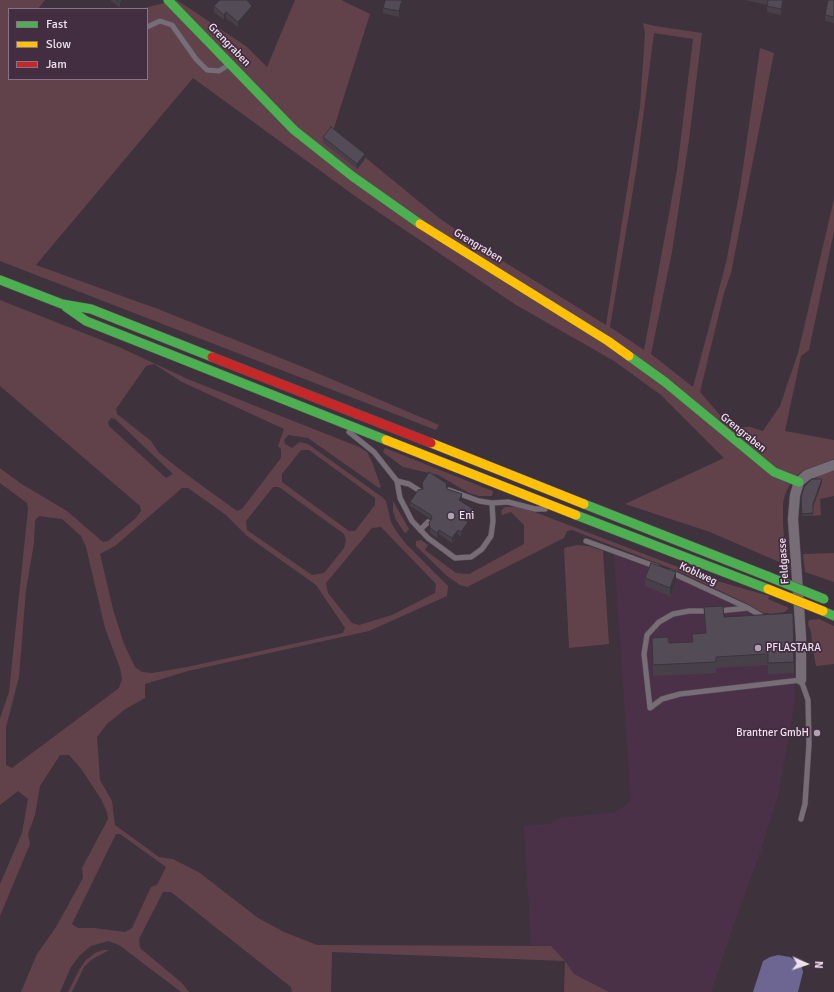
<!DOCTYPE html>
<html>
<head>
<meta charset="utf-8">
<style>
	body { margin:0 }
	#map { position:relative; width:834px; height:992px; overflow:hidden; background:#3e323d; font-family:Signika,sans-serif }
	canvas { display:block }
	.legend { position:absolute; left:8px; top:8px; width:140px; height:72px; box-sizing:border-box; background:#432d41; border:1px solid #877585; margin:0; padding:5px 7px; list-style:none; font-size:12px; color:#ede0ec }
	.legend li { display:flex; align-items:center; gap:8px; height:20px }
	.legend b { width:20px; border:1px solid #877585 }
	.north { position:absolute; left:786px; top:944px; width:40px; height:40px; -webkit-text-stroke:3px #432d41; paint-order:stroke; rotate:93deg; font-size:11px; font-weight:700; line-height:16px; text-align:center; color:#ede0ec }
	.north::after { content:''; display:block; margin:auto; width:14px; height:18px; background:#ede0ec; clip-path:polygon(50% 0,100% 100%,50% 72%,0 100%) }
</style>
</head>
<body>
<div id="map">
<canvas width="834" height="992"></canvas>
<ul class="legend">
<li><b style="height:5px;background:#4caf50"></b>Fast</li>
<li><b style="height:5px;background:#ffc107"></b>Slow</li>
<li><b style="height:5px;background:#c62828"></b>Jam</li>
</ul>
<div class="north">N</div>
</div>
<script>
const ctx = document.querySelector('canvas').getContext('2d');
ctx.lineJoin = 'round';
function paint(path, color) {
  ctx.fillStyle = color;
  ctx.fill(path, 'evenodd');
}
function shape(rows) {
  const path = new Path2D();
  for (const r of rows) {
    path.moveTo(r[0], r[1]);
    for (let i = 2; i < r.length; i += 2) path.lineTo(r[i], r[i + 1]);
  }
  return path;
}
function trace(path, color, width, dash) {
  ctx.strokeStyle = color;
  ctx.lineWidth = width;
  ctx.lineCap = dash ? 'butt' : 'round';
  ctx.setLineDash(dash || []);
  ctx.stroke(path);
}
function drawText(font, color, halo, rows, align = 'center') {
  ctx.font = font + ' Signika,sans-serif';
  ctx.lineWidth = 3.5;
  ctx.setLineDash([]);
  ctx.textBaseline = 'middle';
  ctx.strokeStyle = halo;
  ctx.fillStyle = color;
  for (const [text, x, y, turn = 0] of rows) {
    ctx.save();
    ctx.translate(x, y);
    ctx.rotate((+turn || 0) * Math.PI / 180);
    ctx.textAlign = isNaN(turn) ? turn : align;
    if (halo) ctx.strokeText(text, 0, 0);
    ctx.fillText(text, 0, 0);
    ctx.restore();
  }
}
paint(shape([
	[614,554,678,579,747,611,758,619,793,624,795,702,778,796,761,850,734,923,711,992,609,992,574,974,565,961,551,946,531,945,524,826,549,824,560,818,615,812,631,801]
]), '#4a3148');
paint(shape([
	[0,0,45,0,38,9,9,9,9,79,147,79,147,9,140,9,177,0,247,47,267,67,295,0,341,0,370,14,333,131,439,218,490,253,606,325,640,107,645,33,643,23,655,26,702,33,689,140,672,252,651,354,693,387,726,263,740,189,760,48,774,53,731,273,724,293,700,392,720,415,739,427,750,427,763,431,780,406,798,353,834,199,834,231,809,350,801,356,785,431,834,440,834,459,804,470,793,478,786,492,783,502,783,524,786,565,710,532,625,504,724,458,661,395,614,361,516,305,359,199,193,78,36,265,158,309,303,367,439,425,436,430,0,261],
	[654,33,693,39,677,170,644,350,610,327,636,172],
	[0,300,119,347,190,380,359,447,367,452,372,462,381,487,379,488,308,438,288,435,284,440,285,444,292,448,300,442,308,444,382,497,386,501,391,522,396,531,406,544,448,586,447,596,369,631,188,671,145,684,145,698,124,710,107,724,97,737,100,780,112,801,115,825,159,857,173,859,200,873,258,918,284,932,317,945,551,946,565,961,574,974,609,992,564,992,565,961,332,952,331,992,292,992,291,987,171,892,163,892,139,939,140,948,182,983,189,992,181,992,119,945,108,941,91,946,80,955,71,967,60,992,21,992,37,954,56,927,83,878,82,868,108,819,107,812,101,799,82,770,69,755,60,755,40,786,35,815,28,834,30,844,0,916,0,884,22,833,28,799,18,791,0,805,0,718,9,692,28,509,27,503,0,483,0,468,20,483,67,511,103,542,108,541,136,518,141,511,140,506,0,386],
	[154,364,182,382,284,429,278,446,281,449,281,458,242,509,237,511,186,474,159,453,151,441,117,414,116,409,146,366],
	[111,418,115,419,173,474,166,478,109,426,108,422],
	[301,450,309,450,375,498,375,505,355,531,349,531,282,482,282,474],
	[273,487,279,487,344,534,346,540,344,548,324,573,312,575,247,530,246,521],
	[182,488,188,488,226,515,247,536,316,585,345,628,343,633,187,667,152,673,142,672,135,667,124,644,113,609,100,554,115,546],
	[39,516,62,519,81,536,86,547,105,628,120,668,122,679,119,688,12,768,6,765,6,727,19,677,26,590,34,543,35,520],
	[381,527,436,584,435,593,392,615,359,625,352,623,328,593,326,583,372,528],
	[116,834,120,834,166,867,157,885,151,887,132,928,125,932,94,928,78,928,72,924],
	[385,448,490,490,493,491,492,496,479,496,469,493,438,475,403,467,384,453,383,451],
	[834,471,834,496,820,499,821,515,813,516,812,499,815,499,822,482,812,482,822,474],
	[393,501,409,529,406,533,404,532,396,520,393,511],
	[505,507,518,507,532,511,707,578,769,596,768,599,789,608,785,612,771,614,761,612,750,605,680,572,572,530,567,531,564,538,467,587,460,585,447,576,416,546,416,541,421,540,428,545,425,550,456,573,469,574,524,544,524,525,511,512,502,515,501,511],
	[577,545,588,546,603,551,609,644,569,648,564,548],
	[834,553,834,582,805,572,803,554],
	[819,619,834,626,834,664,816,666,813,650,811,632,808,624,809,620],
	[103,950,109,950,91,960,84,967,72,992,68,992,79,970,86,960,95,953]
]), '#62424a');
paint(shape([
	[778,955,790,957,801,964,803,972,798,992,753,992,763,961,770,957]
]), '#6d6592');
const lane = shape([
	[147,27,160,21,172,25,196,59,207,70,219,71,230,64],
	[349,432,374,452,397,481,409,484,420,491],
	[397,481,400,498,412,521,428,538,455,558,471,557,482,549,491,536,493,521,492,503],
	[449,490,479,501,492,503,508,502,535,509,545,509],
	[420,530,428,522],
	[586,541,657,567],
	[670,572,748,608,763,617],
	[710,611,689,611,673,614,659,622,647,635,644,654,650,708,662,699,680,694,801,680,808,700,809,744,805,804,801,819],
	[718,611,748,608]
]);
const street = shape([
	[801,680,801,637,793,519,795,495,799,482,807,475,834,465]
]);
const fast = shape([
	[168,0,294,130,352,176,420,224],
	[0,280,62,304,91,309,212,357],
	[66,307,86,321,386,440],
	[629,356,665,382,774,472,799,482],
	[584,504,767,576],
	[576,515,768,589],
	[823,611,834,616]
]);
const slow = shape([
	[420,224,608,341,629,356],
	[386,440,576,515],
	[431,443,584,504]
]);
const jam = shape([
	[212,357,431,443]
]);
trace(lane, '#594f58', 6);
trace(street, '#594f58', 11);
trace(fast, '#594f58', 10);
trace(slow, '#594f58', 10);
trace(jam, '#594f58', 10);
trace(lane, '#766d76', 5);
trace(street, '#766d76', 10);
trace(fast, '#4caf50', 9);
trace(slow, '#ffc107', 9);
trace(jam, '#c62828', 9);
const fastBridge = shape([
	[767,576,824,599]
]);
const slowBridge = shape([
	[768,589,823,611]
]);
trace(fastBridge, '#594f58', 10, []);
trace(slowBridge, '#594f58', 10, []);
trace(fastBridge, '#4caf50', 9);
trace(slowBridge, '#ffc107', 9);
paint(shape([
	[111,0,126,0,120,8,111,1],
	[385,0,403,0,399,17,383,13,383,8],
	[745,0,784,0,781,15,767,12,767,5],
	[834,0,834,23,825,21,825,15],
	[214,6,252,11,238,27,226,18,224,20,214,12],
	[323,137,365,159,357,169,323,143],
	[822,482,813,507,813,516,802,516,801,498],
	[422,483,447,489,462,499,461,501,473,513,468,521,468,526,461,537,458,534,452,543,439,534,437,538,430,533,429,522,431,519,410,506,410,502,423,489],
	[645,578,676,580,670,596,645,586],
	[704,607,724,617,794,662,794,673,768,674,768,665,716,668,716,673,653,676,652,638,669,643,692,642,692,634,705,633]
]), '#474049');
paint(shape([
	[122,0,126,0,120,8,120,3],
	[402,0,403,0,399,17,399,11],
	[783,0,784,0,781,15,781,9],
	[252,6,252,11,238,27,238,22],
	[226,12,226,18,224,20,224,15],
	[365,154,365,159,357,169,357,164],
	[822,479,822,482,813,507,813,504],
	[462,494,462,499,459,504,459,500],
	[473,509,473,513,465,525,465,520],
	[468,522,468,526,461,537,461,532],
	[439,530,439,534,437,538,437,533],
	[458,530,458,534,452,543,452,538],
	[676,572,676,580,670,596,670,588]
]), '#3a343c');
const building = shape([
	[117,0,122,0,120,3,117,0],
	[220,0,247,0,252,6,238,22,226,12,224,15,214,6,220,0],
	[385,0,402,0,399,11,383,8,385,0],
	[768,0,783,0,781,9,767,6,768,0],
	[828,0,834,0,834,17,825,15,828,0],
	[331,127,365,154,357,164,323,137,331,127],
	[429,472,446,483,447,489,462,494,459,500,473,509,465,520,468,522,461,532,458,530,452,538,439,530,437,533,430,528,429,522,432,519,431,515,410,502,418,490,423,489,422,483,429,472],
	[812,479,822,479,813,504,813,513,802,514,801,498,804,487,812,479],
	[651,563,676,572,670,588,645,578,651,563],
	[723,606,724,617,793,613,794,662,768,663,768,654,716,657,716,662,653,665,652,638,668,637,669,643,693,642,692,634,706,633,704,607,723,606]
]);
paint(building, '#534b55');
trace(building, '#3a343c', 1);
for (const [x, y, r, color] of [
	[451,516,4,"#b0a3af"],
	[758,648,4,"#b0a3af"],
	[817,733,4,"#b0a3af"]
]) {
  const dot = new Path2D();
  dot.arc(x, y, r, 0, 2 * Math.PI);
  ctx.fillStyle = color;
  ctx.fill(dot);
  trace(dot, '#432d41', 1.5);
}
drawText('11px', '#ede0ec', '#432d41', [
	["Grengraben",229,45,46],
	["Grengraben",478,246,31],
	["Grengraben",743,433,39],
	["Feldgasse",784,561,-94],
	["Koblweg",698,574,25]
]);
drawText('11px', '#ede0ec', '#432d41', [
	["Eni",459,516],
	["PFLASTARA",766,648],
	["Brantner GmbH",809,733,"right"]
], 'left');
</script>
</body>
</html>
